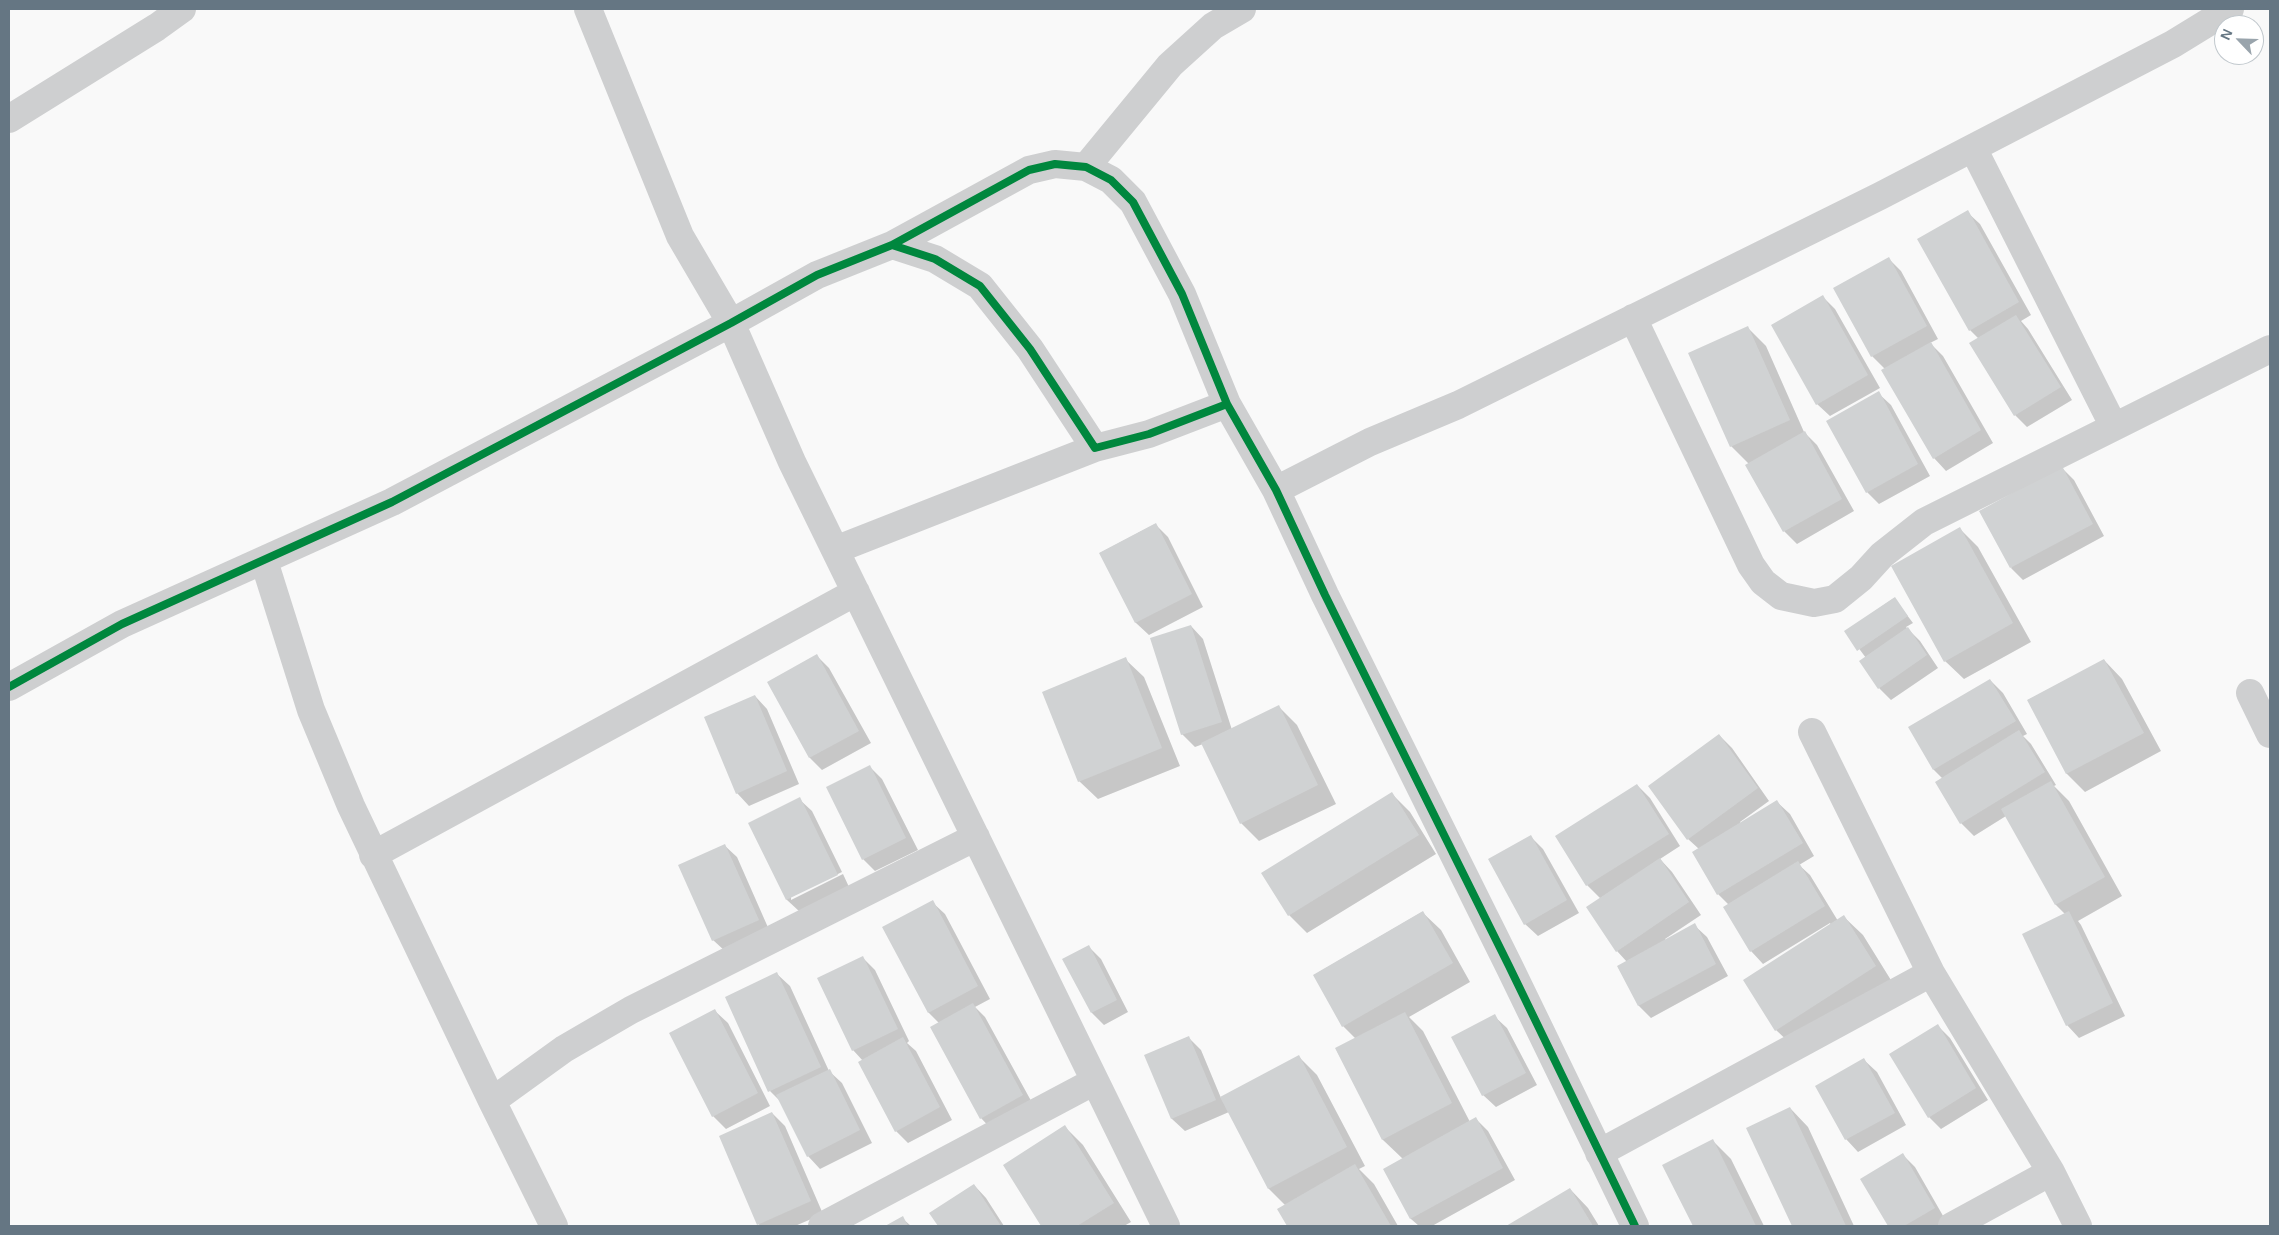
<!DOCTYPE html>
<html>
<head>
<meta charset="utf-8">
<style>
	body { margin:0 }
	#map { position:relative; width:2279px; height:1235px; overflow:hidden; background:#f9f9f9; font-family:Helvetica,sans-serif }
	canvas { display:block }
	.frame { position:absolute; inset:0; border:10px solid #657683; pointer-events:none }
	.north { position:absolute; left:2214px; top:15px; width:50px; height:50px; box-sizing:border-box; background:#fff; border:1px solid #c1c8cd; border-radius:50%; rotate:294deg; font-size:14px; font-weight:700; line-height:20px; text-align:center; color:#657683 }
	.north::after { content:''; display:block; margin:auto; width:18px; height:22px; background:#99a4ac; clip-path:polygon(50% 0,100% 100%,50% 72%,0 100%) }
</style>
</head>
<body>
<div id="map">
<canvas width="2279" height="1235"></canvas>
<div class="frame"></div>
<div class="north">N</div>
</div>
<script>
const ctx = document.querySelector('canvas').getContext('2d');
ctx.lineJoin = 'round';
function paint(path, color) {
  ctx.fillStyle = color;
  ctx.fill(path, 'evenodd');
}
function shape(rows) {
  const path = new Path2D();
  for (const r of rows) {
    path.moveTo(r[0], r[1]);
    for (let i = 2; i < r.length; i += 2) path.lineTo(r[i], r[i + 1]);
  }
  return path;
}
function trace(path, color, width, dash) {
  ctx.strokeStyle = color;
  ctx.lineWidth = width;
  ctx.lineCap = dash ? 'butt' : 'round';
  ctx.setLineDash(dash || []);
  ctx.stroke(path);
}
paint(shape([
	[1967,212,1980,224,2031,315,2021,321,2028,329,2072,400,2027,427,2015,415,1979,339,1970,330,1919,239],
	[1889,259,1901,271,1938,339,1930,343,1943,356,1993,443,1946,471,1934,458,1885,369,1872,356],
	[1823,297,1835,309,1880,388,1830,416,1817,404],
	[1748,328,1766,346,1804,432,1817,445,1854,511,1797,544,1784,531,1747,465,1749,464,1731,446],
	[1878,393,1891,405,1930,476,1879,504,1867,492],
	[2062,468,2074,480,2104,536,2023,580,2011,568],
	[1155,524,1168,537,1203,607,1149,635,1136,623,1100,553],
	[1960,529,1978,547,2031,642,1964,679,1945,661],
	[1894,598,1913,623,1906,627,1920,641,1938,668,1891,700,1879,688,1866,658,1846,631],
	[1191,626,1203,639,1232,730,1279,707,1297,725,1336,804,1259,841,1241,823,1203,744,1195,747,1182,734],
	[817,656,829,668,871,743,822,770,810,758,769,682],
	[1125,659,1144,677,1180,766,1098,799,1079,781],
	[2104,660,2122,679,2161,751,2085,792,2067,774,2028,700],
	[1990,680,2003,693,2027,734,2023,736,2031,744,2056,785,2054,786,2069,801,2122,896,2078,921,2081,925,2125,1016,2079,1038,2067,1025,2065,914,2056,905,2006,816,1974,836,1961,823,1937,782,1943,779,1934,770,1910,728],
	[755,696,767,709,799,784,749,806,737,793],
	[1719,735,1732,748,1769,801,1740,822,1741,824,1777,802,1790,814,1814,856,1799,865,1810,875,1838,921,1844,917,1863,935,1894,985,1795,1048,1776,1030,1831,925,1830,923,1763,964,1751,951,1729,905,1718,894,1699,849,1688,839],
	[870,767,882,779,918,850,875,871,863,859],
	[1637,785,1650,798,1680,846,1660,859,1672,872,1701,915,1665,939,1666,941,1694,925,1707,937,1728,976,1651,1018,1639,1006,1618,967,1627,962,1617,951,1601,899,1587,885,1557,836],
	[1392,794,1410,812,1436,854,1307,933,1289,915],
	[799,799,812,811,842,872,791,897,791,900,843,874,849,887,800,912,787,900,750,823],
	[1531,837,1543,849,1579,913,1538,936,1525,924],
	[724,845,737,857,770,932,726,952,713,940],
	[932,902,945,914,990,999,975,1007,985,1017,1035,1108,993,1131,981,1118,939,1023,929,1013,884,928],
	[1422,912,1441,930,1470,982,1409,1017,1423,1031,1470,1122,1476,1119,1488,1131,1515,1180,1432,1226,1419,1226,1411,1219,1385,1170,1403,1159,1383,1140,1336,1049,1356,1039,1343,1026,1314,975],
	[1088,946,1101,959,1128,1012,1104,1025,1092,1013],
	[863,958,875,970,909,1041,907,1043,916,1051,952,1120,908,1143,896,1131,863,1061,853,1050],
	[777,974,790,986,829,1071,842,1083,872,1143,820,1169,808,1156,782,1103,770,1091],
	[715,1011,728,1023,770,1106,726,1129,713,1116],
	[1494,1016,1507,1028,1537,1085,1496,1107,1483,1095],
	[1938,1026,1950,1038,1988,1100,1941,1129,1929,1117],
	[1188,1037,1201,1050,1221,1098,1299,1057,1317,1075,1365,1166,1359,1169,1374,1184,1398,1226,1288,1226,1279,1210,1286,1206,1269,1189,1229,1112,1185,1131,1172,1119,1146,1055],
	[1864,1060,1877,1072,1906,1125,1858,1152,1846,1139],
	[1790,1108,1808,1127,1854,1226,1793,1226,1748,1129],
	[772,1113,785,1126,823,1214,795,1226,761,1226,758,1224],
	[1065,1127,1083,1145,1131,1222,1124,1226,1043,1226,1005,1165],
	[1713,1141,1731,1159,1764,1226,1694,1226,1664,1165],
	[1903,1155,1915,1167,1946,1221,1937,1226,1890,1226,1862,1179],
	[974,1185,986,1198,1004,1226,939,1226,931,1213],
	[1570,1189,1588,1208,1599,1226,1509,1226],
	[902,1218,911,1226,887,1226]
]), '#0003');
paint(shape([
	[1968,210,2019,302,1969,331,1917,239],
	[1889,257,1927,326,1871,357,1833,288],
	[1823,295,1868,375,1816,405,1771,325],
	[2016,315,2061,387,2014,416,1969,343],
	[1748,326,1790,420,1730,447,1688,353],
	[1931,342,1981,430,1933,459,1881,370],
	[1879,391,1918,464,1866,493,1826,421],
	[1805,431,1842,499,1783,532,1745,465],
	[2062,466,2093,524,2010,568,1979,511],
	[1156,523,1192,594,1135,623,1099,553],
	[1960,527,2013,623,1944,662,1891,566],
	[1895,597,1908,616,1857,651,1844,631],
	[1191,625,1222,722,1181,735,1150,638],
	[1908,627,1927,655,1878,689,1859,661],
	[817,654,859,731,809,758,767,682],
	[1126,657,1162,748,1078,782,1042,692],
	[2104,659,2144,733,2066,774,2027,700],
	[1990,679,2016,721,1933,770,1908,727],
	[755,695,787,771,736,794,704,717],
	[1279,705,1318,785,1240,824,1201,743],
	[2019,730,2045,772,1960,824,1935,782],
	[1719,734,1758,788,1687,840,1648,786],
	[870,765,906,838,862,860,826,787],
	[2051,781,2105,877,2055,905,2001,809],
	[1637,784,1669,834,1586,886,1555,836],
	[1392,792,1419,835,1288,916,1261,873],
	[800,797,838,875,786,900,748,823],
	[1777,800,1803,843,1717,895,1692,852],
	[1531,835,1567,900,1524,925,1488,859],
	[725,844,759,920,712,941,678,865],
	[1660,858,1689,902,1616,952,1586,907],
	[1798,861,1825,906,1750,952,1723,907],
	[933,900,978,986,928,1013,882,927],
	[1423,911,1453,963,1342,1027,1313,975],
	[2069,911,2113,1003,2066,1026,2022,934],
	[1844,915,1876,966,1775,1031,1743,980],
	[1695,923,1716,964,1638,1006,1617,966],
	[1089,945,1117,1000,1091,1013,1062,959],
	[863,956,898,1029,852,1051,817,978],
	[777,972,821,1067,768,1092,725,997],
	[973,1003,1023,1095,980,1119,930,1027],
	[715,1009,758,1093,712,1117,669,1033],
	[1405,1012,1452,1103,1382,1140,1335,1048],
	[1495,1014,1526,1073,1482,1096,1451,1037],
	[1938,1024,1976,1088,1928,1118,1889,1054],
	[1189,1036,1216,1100,1171,1119,1144,1055],
	[903,1037,940,1107,895,1132,858,1062],
	[1299,1055,1347,1147,1268,1189,1220,1097],
	[1864,1058,1895,1113,1845,1140,1815,1086],
	[830,1069,860,1130,807,1157,776,1095],
	[1790,1107,1846,1226,1792,1226,1746,1128],
	[772,1112,811,1201,757,1225,719,1136],
	[1476,1117,1503,1168,1410,1219,1383,1169],
	[1065,1125,1114,1203,1077,1226,1041,1226,1003,1165],
	[1713,1139,1756,1226,1693,1226,1662,1165],
	[1903,1153,1935,1208,1904,1226,1888,1226,1860,1179],
	[1355,1164,1391,1226,1287,1226,1277,1209],
	[974,1184,1001,1226,938,1226,929,1213],
	[1570,1188,1593,1226,1506,1226],
	[903,1216,908,1226,885,1226]
]), '#d0d2d3');
trace(shape([
	[588,9,680,236,731,323,792,462,1166,1226],
	[9,119,157,27,182,9],
	[1973,148,2114,427],
	[1086,167,1170,65,1213,26,1242,9],
	[892,245,1029,170,1055,164,1086,167,1111,180,1133,202,1182,294,1227,404,1276,490,1325,595,1509,966,1635,1226],
	[1633,318,1751,565,1763,582,1781,596,1814,603,1835,599,1861,578,1882,555,1924,522,2270,349],
	[1276,490,1370,442,1458,405,1880,196,2173,44,2230,9],
	[835,550,1095,448],
	[264,561,311,710,351,806,492,1101,554,1226],
	[9,687,122,624,392,502,731,323,817,275,892,245,935,259,980,286,1030,349,1095,448,1149,434,1227,404],
	[2250,693,2270,734],
	[1812,732,1931,973,2051,1172,2078,1226],
	[373,855,856,592],
	[492,1101,564,1049,631,1010,976,837],
	[1599,1153,1931,973],
	[822,1226,1095,1081],
	[1952,1226,2051,1172]
]), '#cecfd0', 28);
trace(shape([
	[892,245,1029,170,1055,164,1086,167,1111,180,1133,202,1182,294,1227,404,1276,490,1325,595,1509,966,1635,1226],
	[9,687,122,624,392,502,731,323,817,275,892,245,935,259,980,286,1030,349,1095,448,1149,434,1227,404]
]), '#00873e', 8);
</script>
</body>
</html>
